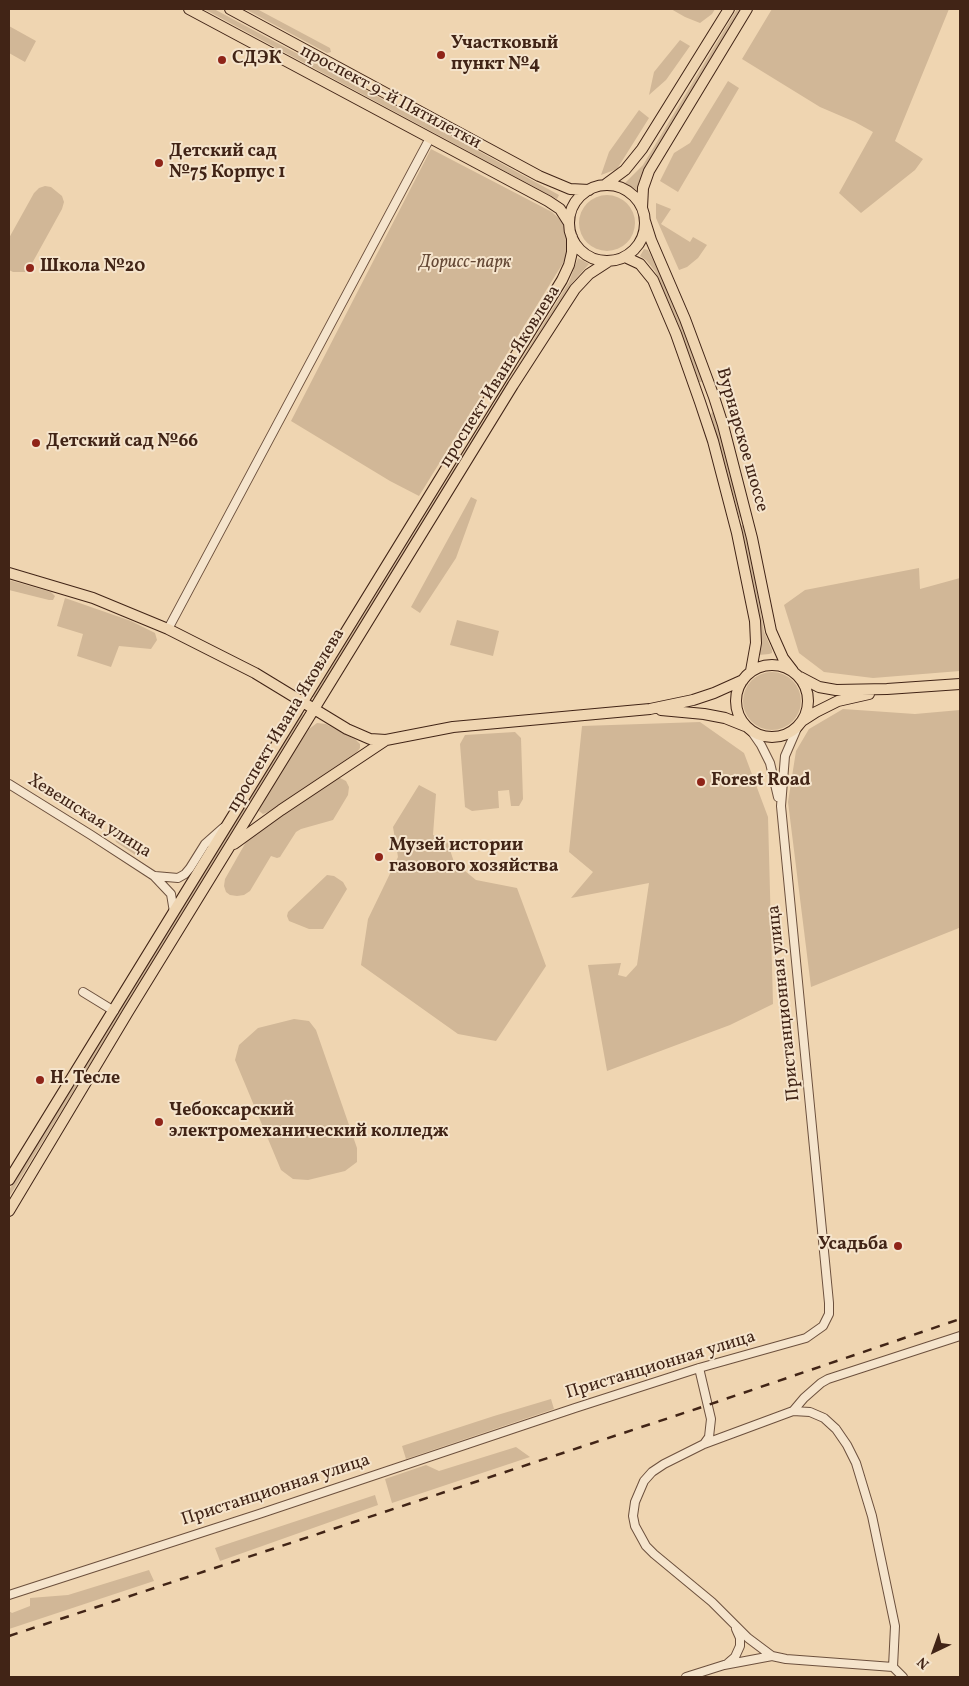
<!DOCTYPE html>
<html>
<head>
<meta charset="utf-8">
<style>
	body { margin:0 }
	#map { position:relative; width:969px; height:1686px; overflow:hidden; background:#efd5b1; font-family:Vollkorn,serif }
	canvas { display:block }
	.frame { position:absolute; inset:0; border:10px solid #412416; pointer-events:none }
	.north { position:absolute; left:909px; top:1626px; width:50px; height:50px; -webkit-text-stroke:4px #f5e4cc; paint-order:stroke; rotate:222deg; font-size:14px; font-weight:700; line-height:20px; text-align:center; color:#412416 }
	.north::after { content:''; display:block; margin:auto; width:18px; height:22px; background:#412416; clip-path:polygon(50% 0,100% 100%,50% 72%,0 100%) }
</style>
</head>
<body>
<div id="map">
<canvas width="969" height="1686"></canvas>
<div class="frame"></div>
<div class="north">N</div>
</div>
<script>
const ctx = document.querySelector('canvas').getContext('2d');
ctx.lineJoin = 'round';
function paint(path, color) {
  ctx.fillStyle = color;
  ctx.fill(path, 'evenodd');
}
function shape(rows) {
  const path = new Path2D();
  for (const r of rows) {
    if (r.length === 3) {
      path.moveTo(r[0] + r[2], r[1]);
      path.arc(r[0], r[1], r[2], 0, 2 * Math.PI);
      continue;
    }
    path.moveTo(r[0], r[1]);
    for (let i = 2; i < r.length; i += 2) path.lineTo(r[i], r[i + 1]);
  }
  return path;
}
function trace(path, color, width, dash) {
  ctx.strokeStyle = color;
  ctx.lineWidth = width;
  ctx.lineCap = dash ? 'butt' : 'round';
  ctx.setLineDash(dash || []);
  ctx.stroke(path);
}
function drawText(font, color, halo, rows, align = 'center') {
  ctx.font = font + ' Vollkorn,serif';
  ctx.lineWidth = 4;
  ctx.setLineDash([]);
  ctx.textBaseline = 'middle';
  ctx.strokeStyle = halo;
  ctx.fillStyle = color;
  for (const [text, x, y, turn = 0] of rows) {
    ctx.save();
    ctx.translate(x, y);
    ctx.rotate((+turn || 0) * Math.PI / 180);
    ctx.textAlign = isNaN(turn) ? turn : align;
    if (halo) ctx.strokeText(text, 0, 0);
    ctx.fillText(text, 0, 0);
    ctx.restore();
  }
}
paint(shape([
	[204,9,214,9,451,136,559,195,557,199],
	[245,9,257,9,330,48,331,52,327,53],
	[671,9,715,9,712,14,700,23,685,17],
	[737,9,742,9,640,192,625,183,643,165],
	[772,9,949,9,895,141,923,159,915,170,861,213,839,193,873,132,855,122,820,107,742,59],
	[9,26,36,41,25,62,9,53],
	[680,40,690,46,666,80,649,95,654,72],
	[728,81,739,88,678,192,660,181,674,153,690,143],
	[639,110,649,118,617,169,601,175,609,152],
	[431,149,552,212,566,225,571,243,563,263,419,496,390,481,291,421],
	[45,186,51,187,62,196,64,202,62,209,30,267,25,272,13,272,9,270,9,238,34,193,39,188],
	[607,223,28],
	[656,203,671,209,661,224,690,242,693,237,707,245,698,258,687,267,679,270,656,218],
	[644,249,648,250,669,292,703,381,701,382,699,382,677,321,655,271,646,260,640,256],
	[578,258,589,264,572,283,315,698,313,697,569,282],
	[712,412,715,413,743,517,741,518,739,517,711,414],
	[471,497,477,500,456,558,420,613,411,607],
	[742,525,744,525,752,561,764,632,772,650,772,653,769,654,759,655,758,653,760,631,756,601,741,526],
	[919,568,920,589,960,578,960,671,873,678,824,672,799,653,784,605,805,590],
	[9,580,51,592,55,596,53,600,49,600,9,590],
	[65,598,131,621,155,633,157,640,151,649,119,646,111,667,77,656,83,634,57,626],
	[457,620,499,631,493,656,450,645],
	[772,701,29],
	[843,709,915,714,960,710,960,929,959,928,811,987,788,802,796,751,809,729],
	[301,713,303,715,9,1197,9,1190],
	[700,722,744,753,768,817,773,1004,730,1025,607,1071,588,965,621,963,618,975,626,977,637,965,649,883,571,898,593,872,569,852,582,726],
	[317,723,326,724,356,740,360,744,360,748,357,752,268,812,263,814,259,811,260,804,309,729],
	[515,732,521,738,523,799,519,806,511,806,509,790,498,791,499,808,472,811,465,807,460,744,465,735],
	[335,778,340,778,346,781,349,787,348,795,333,820,301,829,296,832,280,857,277,858,271,856,250,891,244,895,237,896,230,895,226,892,224,886,225,879,246,842,251,837],
	[419,785,436,794,433,835,447,841,454,862,476,880,517,888,546,966,496,1041,458,1034,361,965,368,919,398,857,393,827],
	[123,834,140,845,141,855,137,856,116,842,115,838],
	[327,875,334,876,343,882,347,889,323,929,309,929,289,921,287,916,288,912],
	[294,1019,309,1021,316,1030,357,1148,357,1162,345,1171,308,1180,293,1179,281,1170,235,1060,239,1045,258,1028],
	[551,1399,554,1409,406,1459,402,1446,494,1416],
	[516,1447,530,1457,392,1503,385,1479,426,1465,439,1471],
	[375,1495,378,1505,220,1561,215,1548],
	[149,1570,154,1581,9,1629,9,1611,12,1613,30,1606,30,1598,68,1595]
]), '#d1b797');
const minor = shape([
	[168,629,430,138],
	[752,732,761,745,770,763,778,797],
	[9,784,91,835,154,876,171,894,174,912],
	[155,876,178,878,185,874,190,868,205,844,223,828],
	[83,992,114,1011],
	[699,1368,711,1419,709,1437,704,1444,664,1464,652,1472,644,1481,635,1502,633,1516,635,1526,646,1546,654,1554,712,1602,748,1638,772,1656],
	[793,1411,804,1398,821,1383,828,1379,960,1336],
	[704,1444,793,1411,810,1412,824,1418,836,1429,847,1445,856,1463,872,1516,895,1626,893,1667],
	[9,1595,262,1513,575,1408,699,1368,806,1338,823,1326,829,1314,829,1303,781,806,785,756,798,726],
	[728,1663,735,1657,740,1646,740,1638,736,1629],
	[686,1677,724,1665,772,1656,786,1659,893,1667,903,1677]
]);
const major = shape([
	[189,9,548,201,560,209,569,223],
	[230,9,539,176,570,189,589,190],
	[606,184,625,170,642,149,729,9],
	[607,223,38],
	[642,208,643,188,649,171,747,9],
	[645,221,651,240,685,319,714,397,723,425,752,538,771,631,783,658,793,671],
	[625,257,640,264,653,280,676,334,700,402,713,441,737,533,755,621,756,643,751,671],
	[9,573,93,598,168,629,255,673,347,729,370,739,386,740,453,727,650,709,693,700,714,693,743,680],
	[772,701,36],
	[800,677,819,687,836,690,887,689,960,684],
	[661,710,704,714,725,718,745,726],
	[802,721,816,712,838,701,869,694],
	[234,844,281,810,386,740],
	[9,1180,562,280,569,265,572,252,572,237],
	[9,1211,128,1012,513,385,575,289,589,274,609,261]
]);
trace(minor, '#6c503d', 10);
trace(major, '#412416', 12);
trace(minor, '#f5e4cc', 8);
trace(major, '#efd5b1', 10);
trace(shape([
	[9,1636,699,1408,960,1319]
]), '#412416', 2.5, [9, 9]);
for (const [x, y, r, color] of [
	[441,55,5,"#8f2418"],
	[222,60,5,"#8f2418"],
	[159,163,5,"#8f2418"],
	[30,268,5,"#8f2418"],
	[36,443,5,"#8f2418"],
	[701,782,5,"#8f2418"],
	[379,857,5,"#8f2418"],
	[40,1080,5,"#8f2418"],
	[159,1122,5,"#8f2418"],
	[898,1246,5,"#8f2418"]
]) {
  const dot = new Path2D();
  dot.arc(x, y, r, 0, 2 * Math.PI);
  ctx.fillStyle = color;
  ctx.fill(dot);
  trace(dot, '#f5e4cc', 2);
}
drawText('bold 18px', '#412416', '#f5e4cc', [
	["Участковый",451,45],
	["пункт №4",451,66],
	["СДЭК",232,60],
	["Детский сад",169,153],
	["№75 Корпус 1",169,174],
	["Школа №20",40,268],
	["Детский сад №66",46,443],
	["Forest Road",711,782],
	["Музей истории",389,847],
	["газового хозяйства",389,868],
	["Н. Тесле",50,1080],
	["Чебоксарский",169,1112],
	["электромеханический колледж",169,1133],
	["Усадьба",888,1246,"right"]
], 'left');
drawText('18px', '#412416', '#f5e4cc', [
	["проспект 9-й Пятилетки",390,98,28],
	["проспект Ивана Яковлева",501,377,-58],
	["Вурнарское шоссе",741,440,74],
	["проспект Ивана Яковлева",287,721,-59],
	["Хевешская улица",89,817,32],
	["Пристанционная улица",785,1003,-96],
	["Пристанционная улица",661,1366,-17],
	["Пристанционная улица",276,1491,-18]
]);
drawText('italic 18px', '#654936', '#f5e4cc', [
	["Дорисс-парк",465,264]
]);
</script>
</body>
</html>
